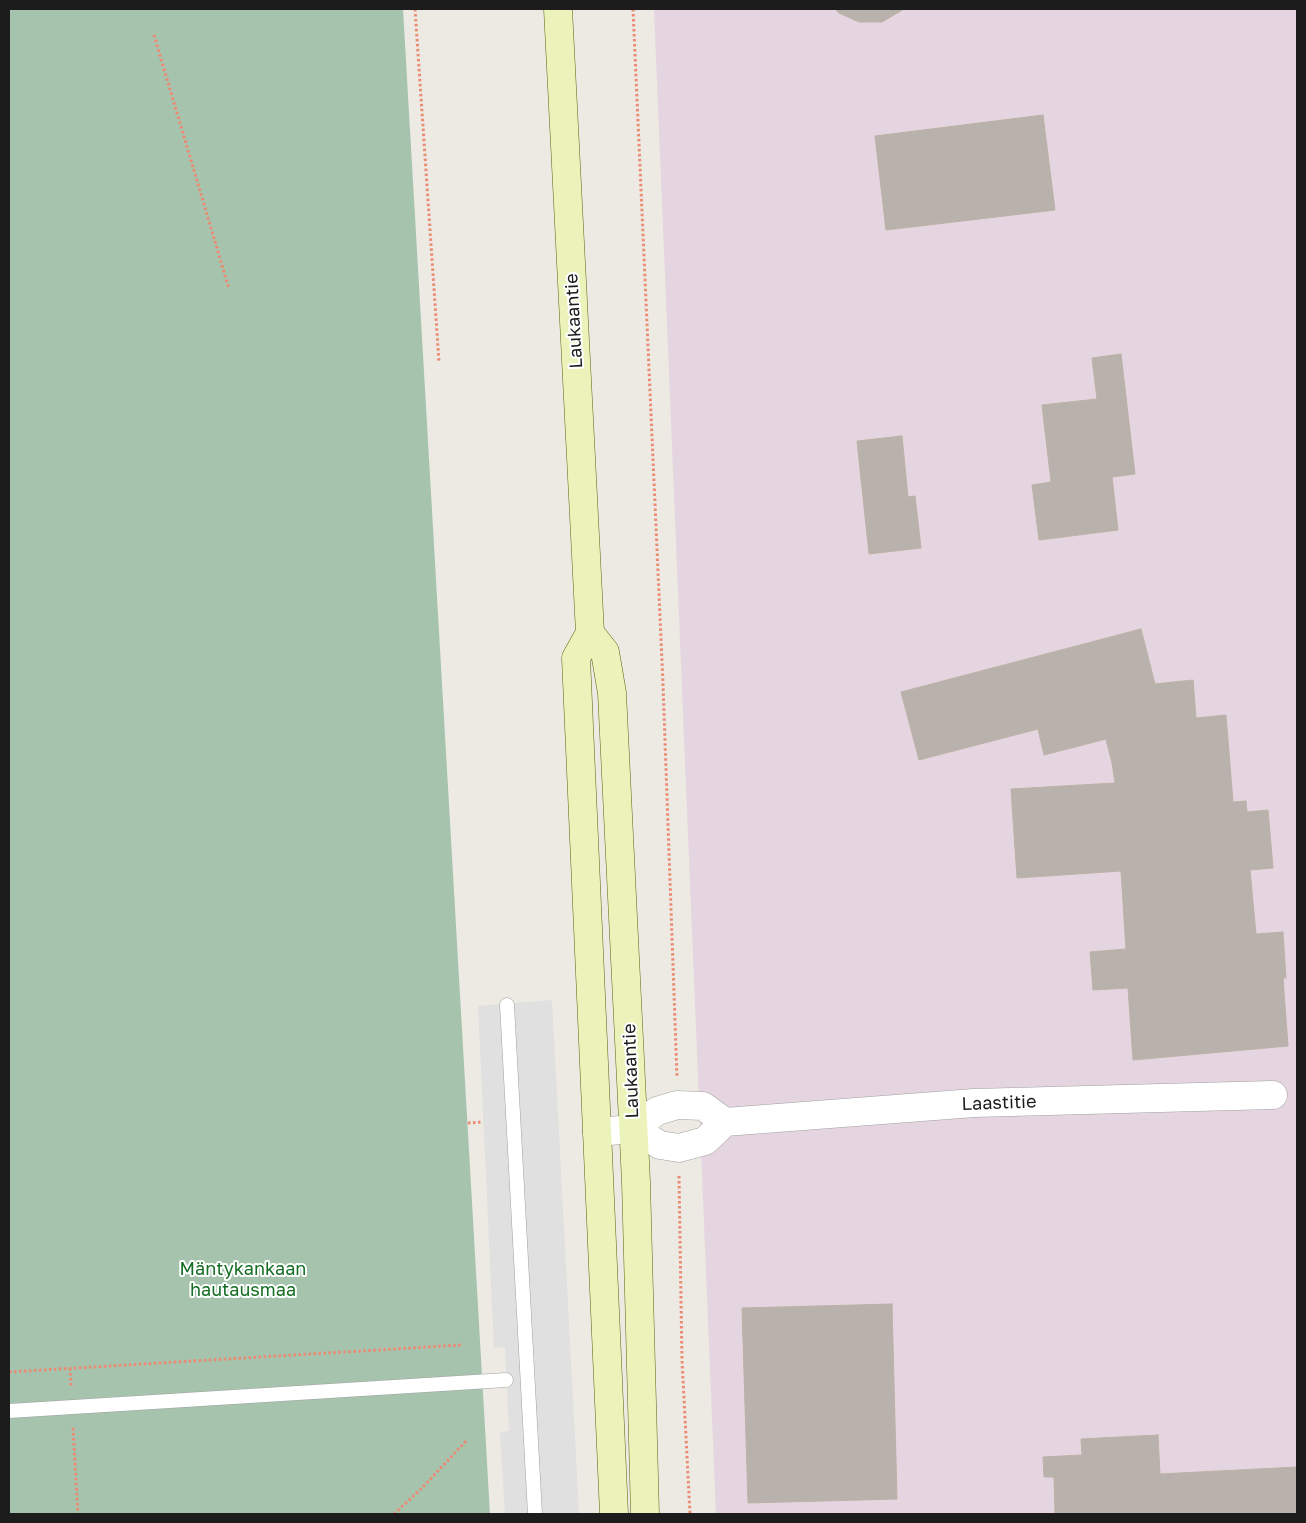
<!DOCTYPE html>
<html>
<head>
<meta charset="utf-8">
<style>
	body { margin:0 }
	#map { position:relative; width:1306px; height:1523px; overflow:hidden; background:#eceae2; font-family:"Golos Text",sans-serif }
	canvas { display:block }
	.frame { position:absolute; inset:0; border:10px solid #1c1c1c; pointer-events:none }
</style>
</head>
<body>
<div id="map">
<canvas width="1306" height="1523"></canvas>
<div class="frame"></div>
</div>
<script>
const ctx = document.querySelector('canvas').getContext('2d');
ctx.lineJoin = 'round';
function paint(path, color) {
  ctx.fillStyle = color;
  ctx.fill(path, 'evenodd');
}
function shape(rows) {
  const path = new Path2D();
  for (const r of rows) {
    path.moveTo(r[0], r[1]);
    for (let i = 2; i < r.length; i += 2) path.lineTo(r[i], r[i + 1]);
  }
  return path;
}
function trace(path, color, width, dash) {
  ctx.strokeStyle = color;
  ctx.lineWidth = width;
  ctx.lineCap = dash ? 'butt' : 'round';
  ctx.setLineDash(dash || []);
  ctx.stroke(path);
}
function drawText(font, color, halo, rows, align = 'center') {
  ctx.font = font + ' "Golos Text",sans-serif';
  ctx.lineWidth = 4;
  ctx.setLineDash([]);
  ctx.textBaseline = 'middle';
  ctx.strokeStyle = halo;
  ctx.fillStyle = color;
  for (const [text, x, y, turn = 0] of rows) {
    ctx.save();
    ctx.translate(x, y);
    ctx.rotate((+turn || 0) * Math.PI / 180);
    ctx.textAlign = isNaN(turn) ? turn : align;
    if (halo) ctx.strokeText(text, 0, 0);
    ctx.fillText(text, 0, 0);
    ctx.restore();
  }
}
paint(shape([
	[654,9,1297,9,1297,1514,716,1514]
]), '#e5d5e0');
paint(shape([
	[9,9,403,9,490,1514,9,1514]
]), '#a6c3ad');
paint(shape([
	[552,1000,579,1514,505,1514,500,1432,509,1431,505,1347,494,1348,478,1006]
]), '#e0e0e0');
const building = shape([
	[835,9,904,9,882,22,859,22,839,13,835,9],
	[1043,115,1055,210,886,230,875,136,1043,115],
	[1121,354,1135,474,1112,477,1118,530,1039,540,1032,485,1051,482,1042,405,1097,399,1092,358,1121,354],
	[902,436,908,497,915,496,921,548,869,554,857,441,902,436],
	[1141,629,1155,684,1193,680,1196,718,1226,715,1233,802,1246,801,1247,812,1268,810,1273,868,1250,870,1256,934,1283,932,1286,978,1283,978,1288,1046,1133,1060,1128,988,1093,990,1090,952,1126,949,1121,871,1017,878,1011,789,1115,783,1112,763,1106,739,1044,755,1038,729,919,760,901,692,1141,629],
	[892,1304,897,1499,748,1503,742,1308,892,1304],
	[1158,1435,1160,1474,1297,1467,1297,1514,1055,1514,1054,1477,1044,1477,1043,1457,1082,1455,1081,1439,1158,1435]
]);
paint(building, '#b9b2ac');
trace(building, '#bcb2a6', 1);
const lane = shape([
	[507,1005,535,1514],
	[9,1411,506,1380]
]);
const street = shape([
	[633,1129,660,1145,679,1148,705,1141,725,1122,974,1103,1273,1095],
	[597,1132,633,1129,657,1111,677,1105,703,1106,725,1122]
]);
const secondary = shape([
	[558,9,590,633,576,658,614,1514],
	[590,633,605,652,612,693,636,1182,645,1514]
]);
trace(lane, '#a0a0a0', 15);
trace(street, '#a0a0a0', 29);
trace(secondary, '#56670f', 29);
trace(shape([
	[415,9,439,362],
	[633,9,663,684,677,1077],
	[154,35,229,289],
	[468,1123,483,1122],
	[679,1176,682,1360,690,1514],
	[70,1368,71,1386],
	[9,1372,461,1345],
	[73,1428,78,1514],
	[394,1514,421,1489,466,1441]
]), '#ec8b74', 3, [2.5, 2.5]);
trace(lane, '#fff', 14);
trace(street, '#fff', 28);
trace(secondary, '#ebf3ba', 28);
drawText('18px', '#1c1c1c', '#fff', [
	["Laukaantie",574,321,-93],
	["Laukaantie",631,1071,-92],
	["Laastitie",999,1103,-2]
]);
drawText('18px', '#156e24', '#fff', [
	["Mäntykankaan",243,1269],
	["hautausmaa",243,1290]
]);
</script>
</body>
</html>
